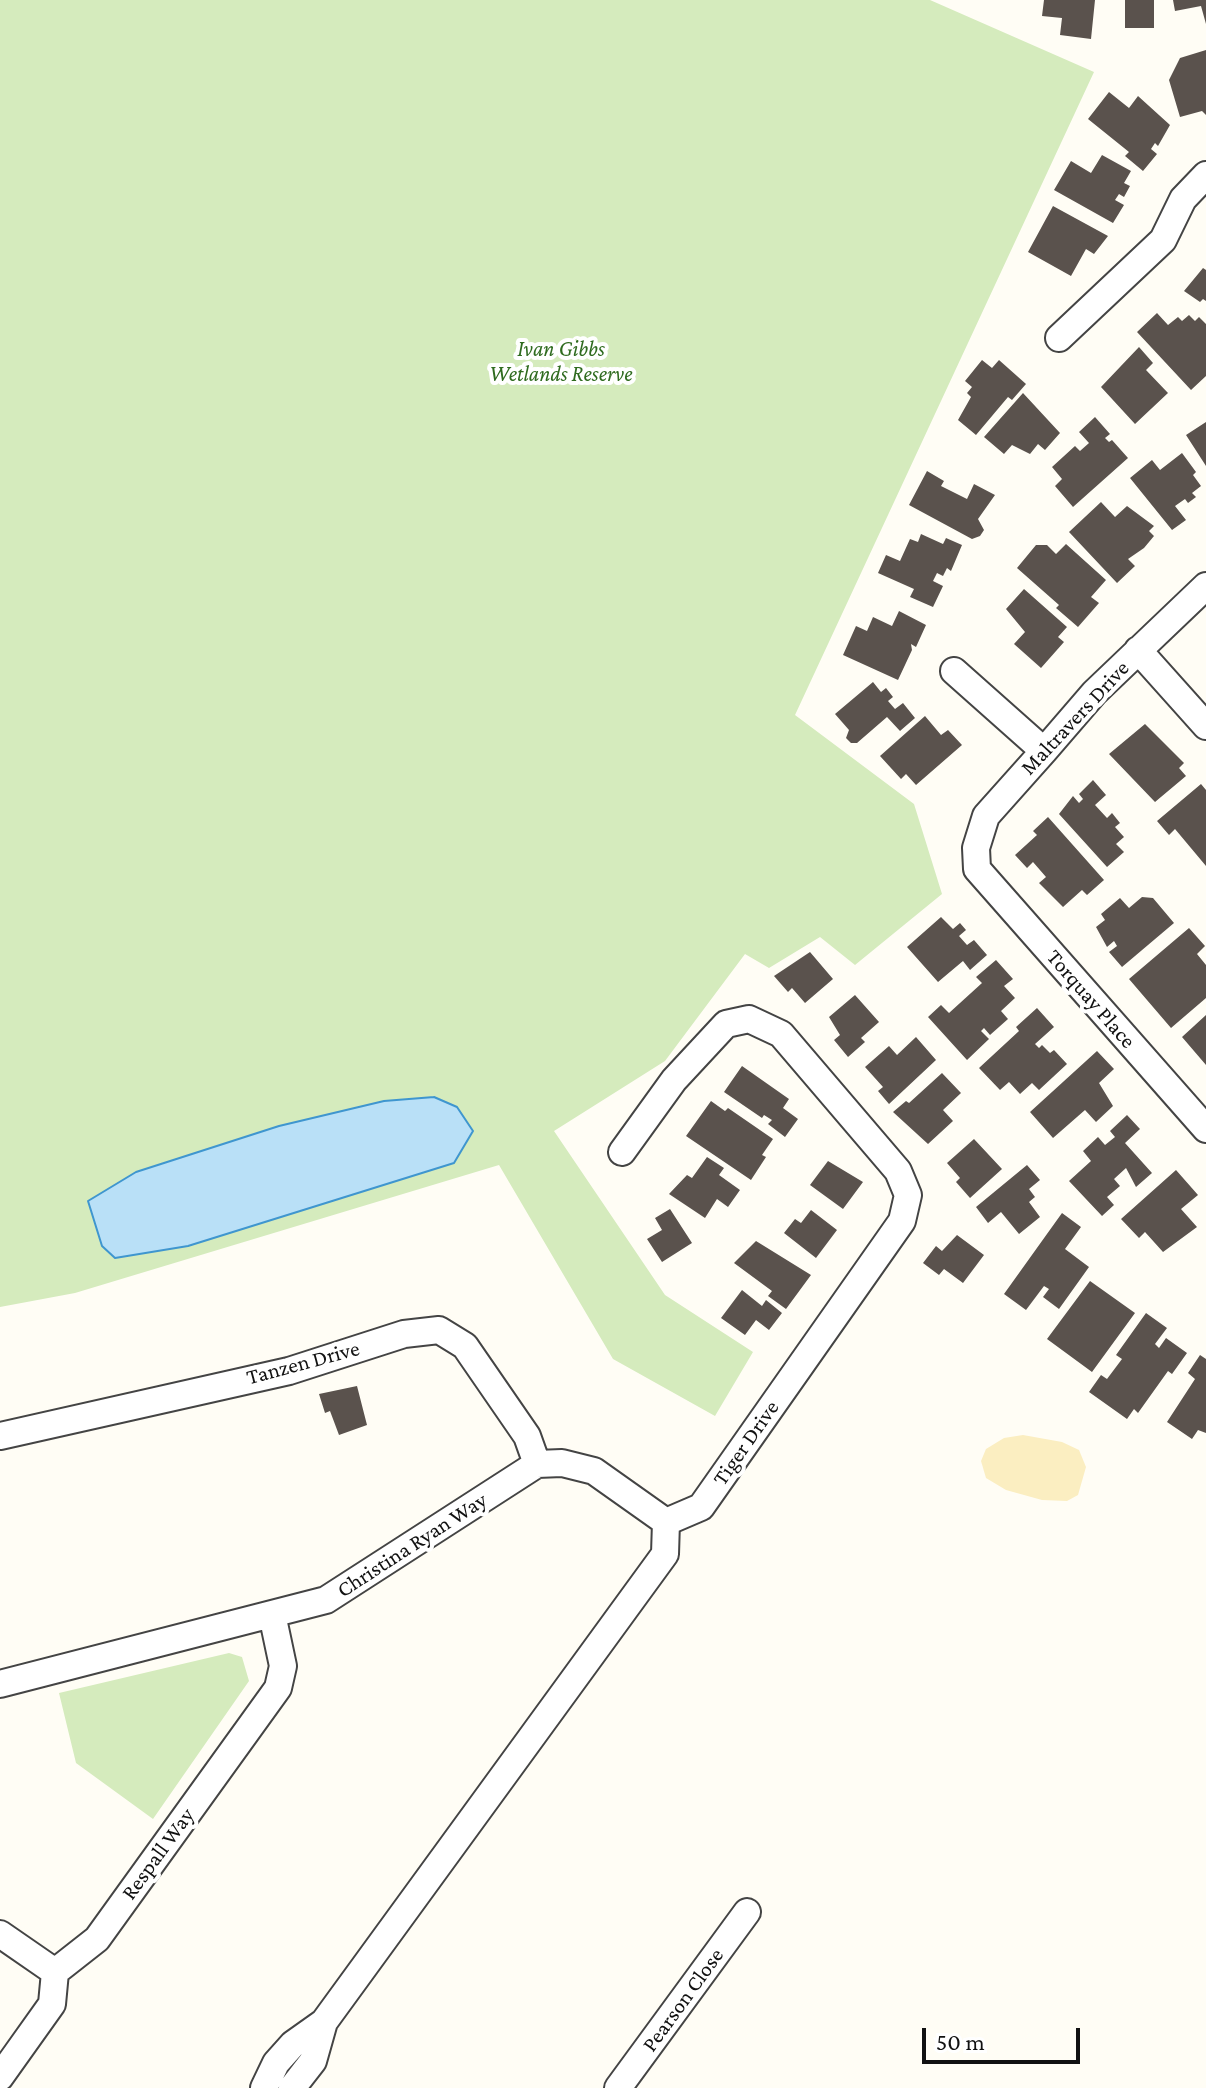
<!DOCTYPE html>
<html>
<head>
<meta charset="utf-8">
<style>
	body { margin:0 }
	#map { position:relative; width:1206px; height:2088px; overflow:hidden; background:#fffdf5; font-family:"Crimson Pro",serif }
	canvas { display:block }
	.scale { position:absolute; left:922px; top:2028px; width:158px; height:36px; box-sizing:border-box; border:4px solid #111; border-top:0; padding-left:10px; font-size:24px; line-height:28px; white-space:nowrap; color:#111; -webkit-text-stroke:6px #fff; paint-order:stroke }
</style>
</head>
<body>
<div id="map">
<canvas width="1206" height="2088"></canvas>
<div class="scale">50 m</div>
</div>
<script>
const ctx = document.querySelector('canvas').getContext('2d');
ctx.lineJoin = 'round';
function paint(path, color) {
  ctx.fillStyle = color;
  ctx.fill(path, 'evenodd');
}
function shape(rows) {
  const path = new Path2D();
  for (const r of rows) {
    path.moveTo(r[0], r[1]);
    for (let i = 2; i < r.length; i += 2) path.lineTo(r[i], r[i + 1]);
  }
  return path;
}
function trace(path, color, width, dash) {
  ctx.strokeStyle = color;
  ctx.lineWidth = width;
  ctx.lineCap = dash ? 'butt' : 'round';
  ctx.setLineDash(dash || []);
  ctx.stroke(path);
}
function drawText(font, color, halo, rows, align = 'center') {
  ctx.font = font + ' "Crimson Pro",serif';
  ctx.lineWidth = 8;
  ctx.setLineDash([]);
  ctx.textBaseline = 'middle';
  ctx.strokeStyle = halo;
  ctx.fillStyle = color;
  for (const [text, x, y, turn = 0] of rows) {
    ctx.save();
    ctx.translate(x, y);
    ctx.rotate((+turn || 0) * Math.PI / 180);
    ctx.textAlign = isNaN(turn) ? turn : align;
    if (halo) ctx.strokeText(text, 0, 0);
    ctx.fillText(text, 0, 0);
    ctx.restore();
  }
}
paint(shape([
	[0,0,930,0,1094,72,795,715,914,804,942,894,855,965,820,937,769,968,745,954,665,1061,554,1131,665,1295,753,1352,715,1416,613,1359,499,1165,75,1293,0,1307],
	[229,1653,242,1657,249,1681,153,1819,76,1763,59,1693]
]), '#d5ebbd');
paint(shape([
	[1023,1435,1062,1442,1079,1450,1086,1467,1078,1495,1067,1501,1042,1500,1006,1490,986,1478,981,1461,986,1449,1004,1438]
]), '#fbeec1');
const water = shape([
	[434,1097,457,1107,473,1131,454,1163,188,1246,115,1258,102,1246,88,1201,136,1172,279,1126,384,1101,434,1097]
]);
paint(water, '#b9e0f7');
trace(water, '#3f96cf', 2);
paint(shape([
	[1044,0,1095,0,1091,39,1060,35,1062,18,1042,16],
	[1125,0,1154,0,1154,28,1125,28],
	[1173,0,1206,0,1206,24,1201,6,1175,11],
	[1206,50,1206,115,1202,111,1180,117,1169,80,1180,58],
	[1109,92,1129,108,1138,96,1170,125,1158,146,1155,143,1151,149,1157,154,1143,171,1125,156,1129,152,1088,119],
	[1102,155,1131,171,1124,183,1130,186,1124,197,1119,194,1115,200,1124,205,1113,223,1054,190,1071,161,1091,173],
	[1053,206,1108,236,1094,254,1086,249,1071,276,1028,252],
	[1203,268,1206,270,1206,301,1203,299,1200,302,1184,291],
	[1157,313,1168,325,1178,317,1182,321,1189,315,1195,321,1199,317,1206,324,1206,376,1191,390,1137,332],
	[1139,347,1153,363,1146,370,1168,393,1135,424,1101,387],
	[982,360,992,368,999,360,1026,384,1012,400,1008,397,976,435,958,420,971,397,967,393,972,387,965,381],
	[1023,393,1060,433,1045,450,1038,444,1030,454,1012,445,1004,454,984,437],
	[1095,417,1110,434,1105,438,1109,442,1112,440,1128,458,1073,507,1055,486,1062,479,1052,467,1075,446,1080,451,1089,443,1079,432],
	[1206,422,1206,466,1186,435],
	[1182,453,1196,472,1193,475,1201,486,1192,493,1196,497,1188,503,1185,499,1175,506,1186,520,1172,530,1130,478,1152,460,1160,470],
	[927,471,944,481,941,486,967,499,974,484,995,495,978,519,984,530,980,536,972,539,909,505],
	[1101,502,1115,517,1127,506,1154,526,1149,531,1154,536,1144,548,1128,559,1135,566,1117,583,1069,532],
	[921,534,943,544,946,538,962,545,951,571,947,568,943,576,937,573,933,581,943,586,933,607,910,597,914,589,878,573,886,555,900,561,910,539,918,542],
	[1066,544,1106,580,1091,597,1099,603,1078,627,1056,608,1059,605,1017,568,1036,545,1047,545,1056,554],
	[1024,589,1067,627,1058,637,1064,642,1041,668,1014,644,1025,632,1006,609],
	[899,611,926,625,916,647,911,644,912,650,898,680,843,655,856,626,867,631,873,617,892,626],
	[873,682,881,692,886,688,893,697,888,701,895,709,903,703,915,718,900,731,887,717,857,743,851,743,846,738,849,730,835,714],
	[925,716,941,735,948,730,962,745,916,785,906,774,901,779,880,756],
	[1145,724,1184,763,1179,768,1186,776,1155,802,1109,754],
	[1093,780,1106,795,1095,805,1107,818,1112,813,1120,823,1115,827,1124,837,1116,844,1124,852,1107,867,1059,814,1073,796,1079,803,1083,799,1079,794],
	[1201,784,1206,790,1206,866,1175,829,1169,835,1157,821],
	[1048,817,1104,880,1087,895,1082,890,1063,907,1039,883,1046,877,1033,862,1027,868,1015,855,1037,835,1033,831],
	[1142,897,1153,898,1174,923,1122,967,1109,952,1117,946,1114,941,1107,947,1096,927,1105,920,1101,914,1120,898,1129,908],
	[941,917,953,929,960,923,966,930,959,936,967,945,974,940,987,955,970,970,963,961,938,982,907,947],
	[1189,928,1205,946,1197,954,1206,965,1206,998,1171,1028,1129,979],
	[810,952,833,979,805,1003,792,988,788,992,774,976],
	[996,960,1013,979,1004,986,1015,998,1001,1011,1008,1019,990,1035,984,1028,981,1031,989,1039,967,1060,928,1017,941,1005,949,1013,982,983,976,977],
	[855,995,879,1022,861,1038,865,1042,848,1057,834,1040,840,1035,829,1017],
	[1037,1008,1054,1027,1035,1044,1039,1048,1042,1045,1050,1053,1054,1050,1067,1064,1039,1090,1032,1083,1020,1094,1009,1082,1000,1090,979,1068,1019,1031,1016,1027],
	[1206,1015,1206,1065,1182,1037],
	[916,1037,936,1060,889,1104,878,1091,883,1087,865,1067,889,1046,897,1055],
	[1097,1051,1114,1069,1099,1083,1113,1106,1096,1122,1085,1110,1053,1138,1030,1112],
	[742,1066,789,1099,783,1108,798,1119,785,1137,768,1124,772,1120,764,1115,762,1118,724,1092],
	[942,1073,961,1093,943,1110,953,1121,928,1144,893,1112,906,1101,909,1103],
	[711,1101,725,1111,728,1108,773,1139,762,1155,766,1157,751,1180,686,1136],
	[1127,1115,1140,1129,1125,1143,1152,1173,1136,1187,1126,1168,1114,1179,1120,1186,1107,1197,1114,1205,1102,1216,1069,1181,1091,1161,1083,1151,1098,1137,1105,1145,1115,1137,1110,1131],
	[974,1139,1002,1169,970,1198,956,1182,960,1178,947,1163],
	[707,1157,724,1168,719,1175,740,1190,728,1207,717,1199,705,1218,669,1194,687,1175,692,1178],
	[828,1161,863,1182,843,1209,810,1185],
	[1027,1165,1040,1180,1029,1189,1035,1197,1029,1202,1040,1217,1019,1234,1001,1212,988,1223,976,1207],
	[1176,1170,1198,1195,1181,1209,1197,1227,1163,1252,1145,1232,1139,1238,1121,1219],
	[670,1209,692,1243,662,1262,647,1239,662,1230,655,1218],
	[811,1210,837,1230,816,1258,784,1233,795,1219,801,1223],
	[1062,1213,1081,1227,1065,1249,1089,1267,1059,1309,1043,1297,1049,1289,1044,1286,1026,1310,1004,1294],
	[957,1235,984,1255,963,1283,944,1269,939,1275,923,1263,936,1246,942,1251],
	[756,1241,811,1275,786,1309,768,1296,772,1291,734,1263],
	[1090,1281,1135,1313,1092,1372,1047,1339],
	[742,1290,762,1306,766,1300,782,1313,769,1330,756,1320,745,1335,721,1318],
	[1146,1313,1167,1328,1155,1344,1159,1348,1166,1338,1187,1353,1172,1374,1168,1371,1138,1413,1134,1409,1127,1419,1089,1392,1101,1375,1107,1379,1122,1359,1116,1355],
	[1200,1355,1206,1359,1206,1433,1198,1430,1192,1439,1167,1422,1195,1379,1188,1373],
	[357,1386,367,1425,339,1435,330,1411,325,1413,319,1394]
]), '#5a524d');
const minor = shape([
	[1059,338,1163,240,1183,199,1206,175],
	[1206,586,1094,693,1044,751,986,816,976,848,977,869,1206,1129],
	[1138,650,1206,726],
	[954,671,1044,751],
	[0,1436,289,1371,404,1334,439,1330,465,1346,527,1436,537,1464],
	[0,1684,326,1600,537,1464,562,1463,594,1471,666,1522],
	[0,1934,55,1972],
	[0,2077,52,2004,55,1972,97,1939,278,1688,283,1666,272,1614],
	[264,2088,276,2063,293,2044,324,2022,665,1554,666,1522,701,1507,902,1221,908,1195,898,1171,781,1034,749,1019,726,1024,674,1080,622,1152],
	[292,2088,313,2061,324,2022],
	[618,2088,747,1912]
]);
trace(minor, '#444', 30);
trace(minor, '#fff', 26);
drawText('italic 22px', '#2f6b1f', '#fff', [
	["Ivan Gibbs",561,349],
	["Wetlands Reserve",561,374]
]);
drawText('22px', '#111', '#fff', [
	["Maltravers Drive",1075,718,-47],
	["Torquay Place",1091,999,49],
	["Tanzen Drive",303,1363,-15],
	["Tiger Drive",746,1443,-55],
	["Christina Ryan Way",412,1545,-33],
	["Respall Way",158,1854,-54],
	["Pearson Close",683,2000,-54]
]);
</script>
</body>
</html>
